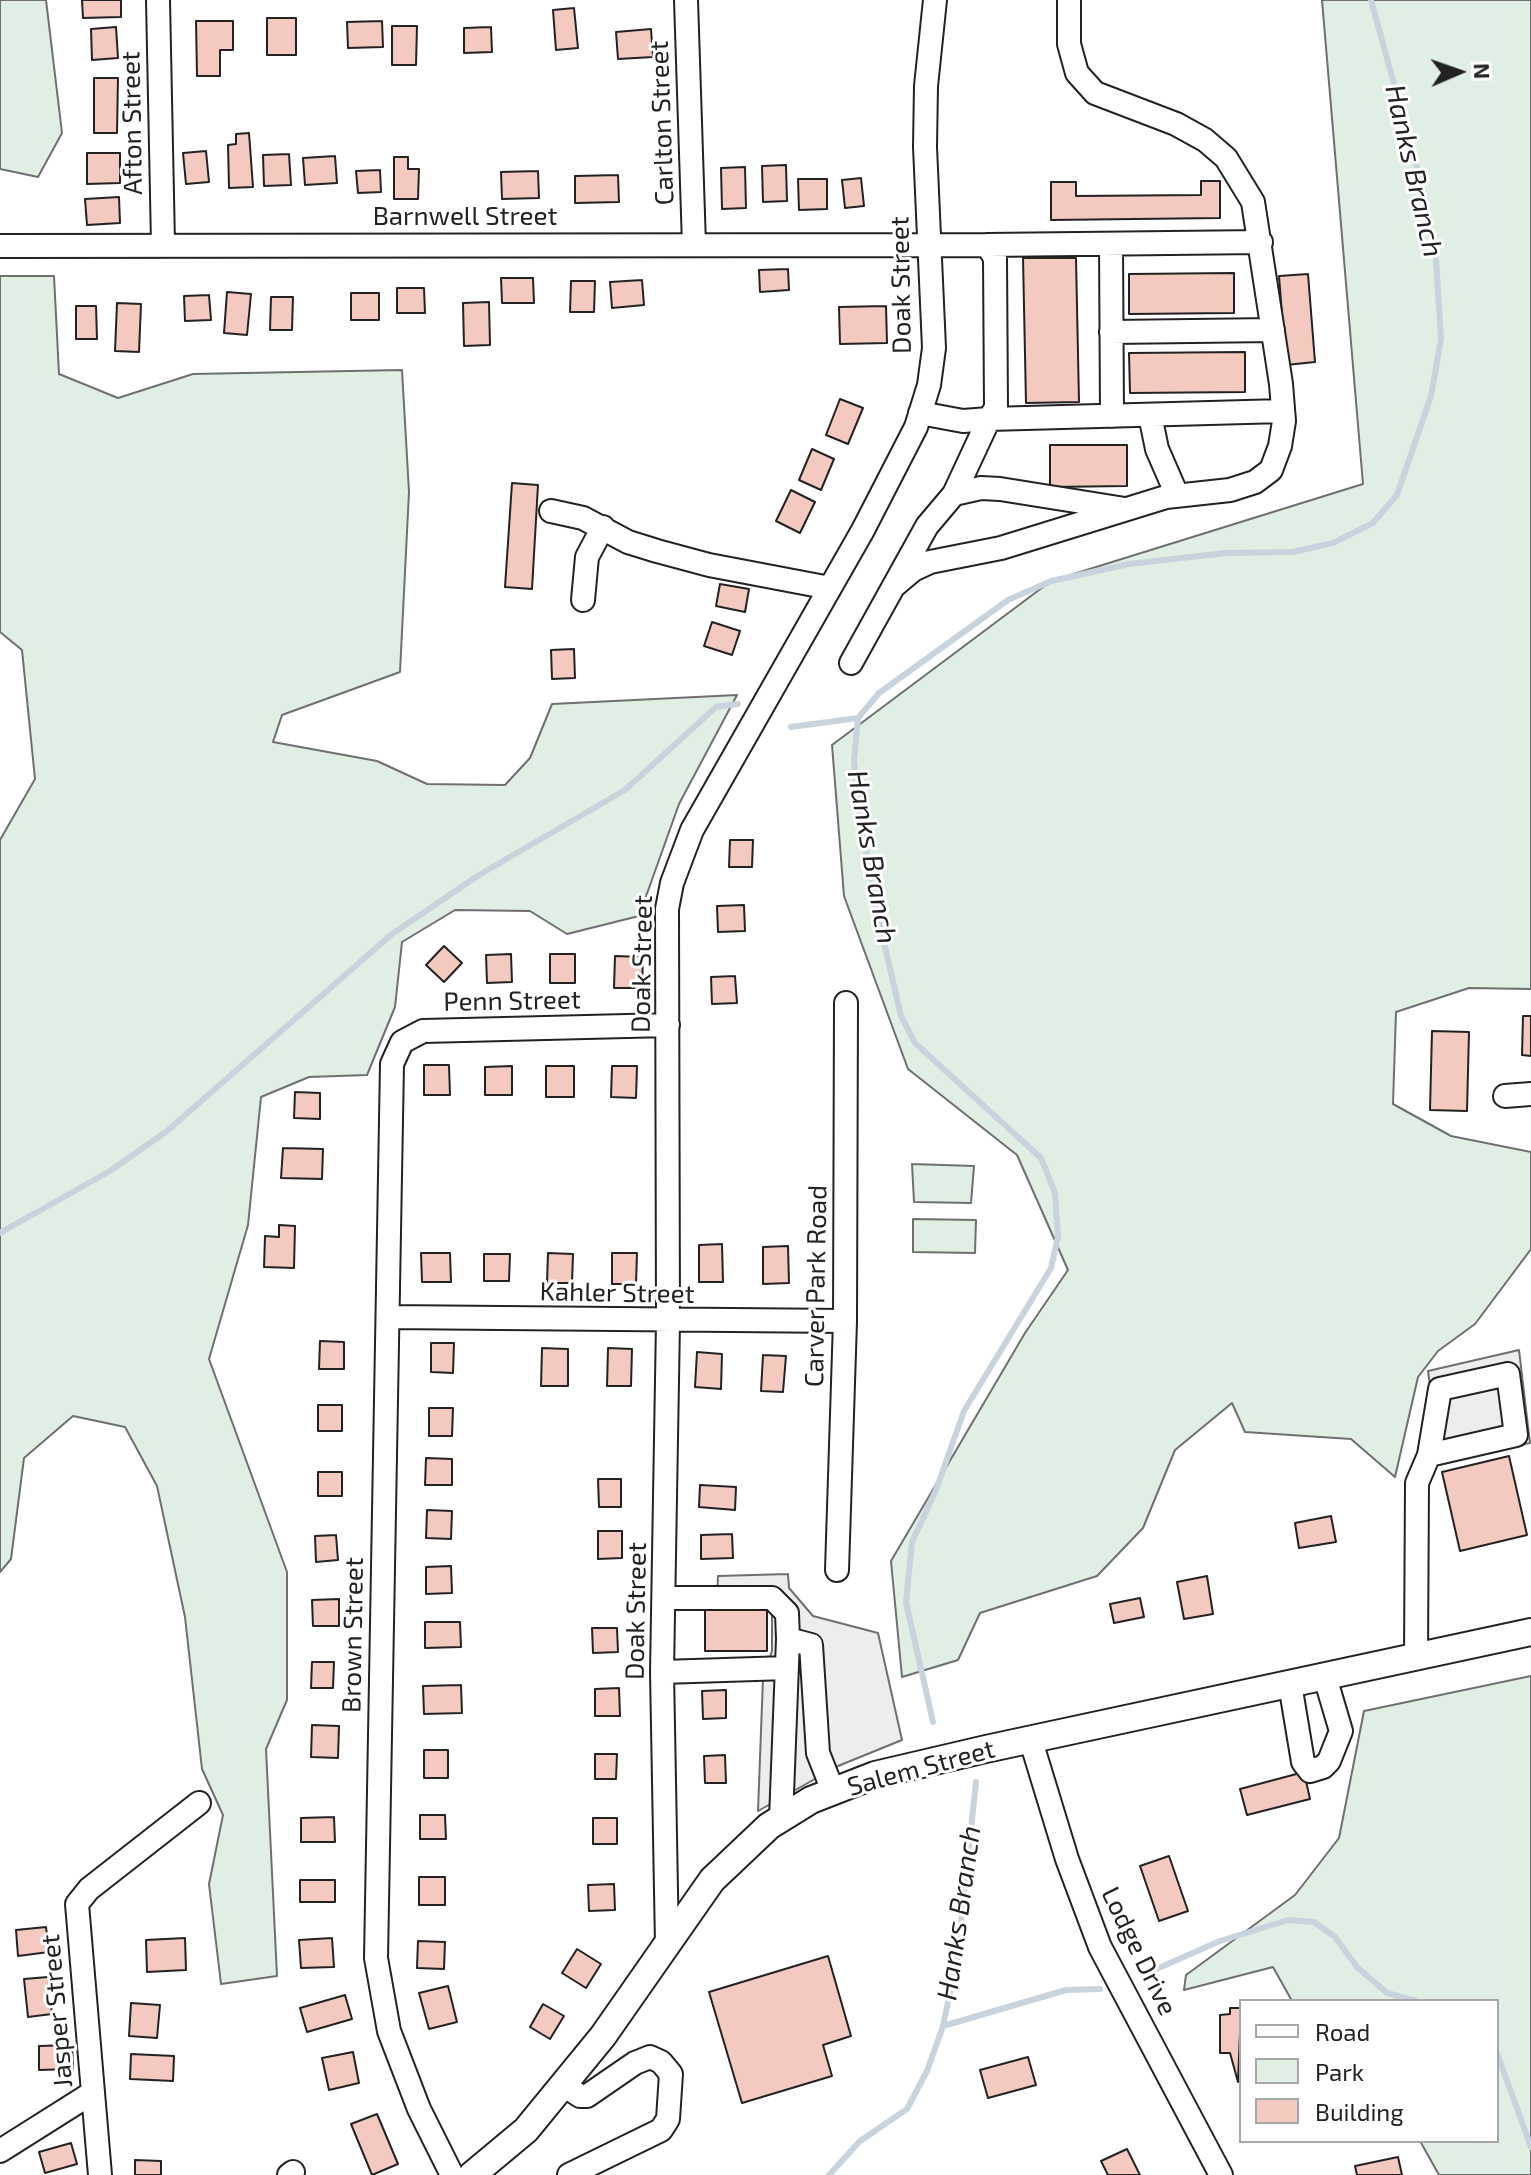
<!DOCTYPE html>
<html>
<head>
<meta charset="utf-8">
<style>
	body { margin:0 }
	#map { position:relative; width:1531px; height:2175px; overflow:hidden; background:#fff; font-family:"Exo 2",sans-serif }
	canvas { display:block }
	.legend { position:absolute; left:1239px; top:1999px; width:260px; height:144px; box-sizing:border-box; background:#fff; border:2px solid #a7a7a7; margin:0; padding:10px 14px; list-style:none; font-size:24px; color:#222 }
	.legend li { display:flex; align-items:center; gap:16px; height:40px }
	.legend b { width:40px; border:2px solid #a7a7a7 }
	.north { position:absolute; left:1419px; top:32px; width:80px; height:80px; -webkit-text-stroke:6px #fff; paint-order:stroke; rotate:88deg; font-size:22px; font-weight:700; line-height:32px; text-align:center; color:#222 }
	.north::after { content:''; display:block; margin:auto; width:28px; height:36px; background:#222; clip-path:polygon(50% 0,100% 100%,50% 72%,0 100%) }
</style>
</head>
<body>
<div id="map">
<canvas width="1531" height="2175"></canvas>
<ul class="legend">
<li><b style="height:10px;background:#fff"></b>Road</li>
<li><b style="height:22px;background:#e0efe3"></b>Park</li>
<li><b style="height:22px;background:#f3c9c0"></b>Building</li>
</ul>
<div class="north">N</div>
</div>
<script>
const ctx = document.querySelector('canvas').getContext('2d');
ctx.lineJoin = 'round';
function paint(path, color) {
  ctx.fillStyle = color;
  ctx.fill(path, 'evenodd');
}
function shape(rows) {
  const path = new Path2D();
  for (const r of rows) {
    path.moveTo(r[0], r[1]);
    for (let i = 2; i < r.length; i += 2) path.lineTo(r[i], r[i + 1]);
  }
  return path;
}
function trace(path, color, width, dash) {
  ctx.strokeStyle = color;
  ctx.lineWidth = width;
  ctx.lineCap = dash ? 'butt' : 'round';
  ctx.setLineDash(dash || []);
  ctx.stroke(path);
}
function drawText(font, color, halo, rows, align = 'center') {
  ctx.font = font + ' "Exo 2",sans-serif';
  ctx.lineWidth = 6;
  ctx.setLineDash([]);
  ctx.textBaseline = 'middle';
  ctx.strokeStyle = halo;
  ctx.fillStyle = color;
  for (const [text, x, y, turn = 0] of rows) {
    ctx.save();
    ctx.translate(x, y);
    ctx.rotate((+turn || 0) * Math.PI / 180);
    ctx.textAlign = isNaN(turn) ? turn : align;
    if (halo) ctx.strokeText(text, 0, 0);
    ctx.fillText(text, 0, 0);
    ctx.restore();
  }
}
const green = shape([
	[0,0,46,0,62,133,38,177,0,169,0,0],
	[1322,0,1531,0,1531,989,1469,988,1396,1012,1393,1104,1451,1136,1531,1152,1531,1249,1475,1324,1438,1351,1418,1377,1395,1477,1351,1439,1245,1432,1232,1403,1175,1450,1143,1528,1097,1576,980,1613,958,1660,902,1677,891,1561,1025,1333,1068,1270,1017,1155,908,1069,844,896,832,745,1051,581,1363,484,1322,0],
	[0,276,54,276,59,374,118,398,193,374,402,370,409,492,400,672,282,715,273,742,377,761,427,784,505,785,530,758,552,704,737,695,679,804,639,916,567,934,530,911,455,910,402,942,395,1007,367,1075,309,1077,261,1097,248,1225,209,1359,287,1572,287,1700,266,1749,277,1976,221,1984,209,1884,223,1815,202,1769,185,1617,157,1486,125,1427,73,1416,24,1458,11,1559,0,1572,0,840,35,779,22,650,0,632,0,276],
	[912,1164,974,1166,971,1203,914,1202,912,1164],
	[913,1219,976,1220,975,1253,913,1252,913,1219],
	[1531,1676,1531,2175,1439,2175,1420,2141,1497,2141,1497,2001,1292,2001,1273,1967,1184,1990,1186,1975,1295,1895,1339,1838,1364,1711,1531,1676]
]);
paint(green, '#e0efe3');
trace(green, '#6f6f6f', 2);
const parking = shape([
	[1519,1350,1530,1443,1441,1461,1428,1371,1519,1350],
	[788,1574,789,1588,813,1616,878,1633,902,1740,838,1766,758,1811,763,1678,772,1651,772,1613,766,1608,717,1598,718,1576,788,1574]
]);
paint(parking, '#ededed');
trace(parking, '#6f6f6f', 2);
trace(shape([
	[791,727,858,718],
	[0,1233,110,1171,167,1131,392,934,479,875,625,790,716,707,738,704],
	[933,1722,906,1602,912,1542,936,1490,964,1411,1051,1268,1058,1237,1055,1193,1041,1158,915,1043,901,1016,877,912,858,804,854,760,858,718,879,693,1008,600,1051,581,1129,564,1226,553,1293,552,1333,543,1373,523,1397,495,1431,396,1441,339,1436,260,1425,197,1371,0],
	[1145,1974,1220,1941,1288,1920,1314,1922,1335,1937,1357,1967,1387,1993,1416,2001],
	[943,2026,1066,1990,1100,1989],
	[1497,2053,1531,2147],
	[829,2175,860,2141,907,2109,927,2071,943,2026,957,1959,976,1782]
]), '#c7d3dd', 6);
const building = shape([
	[82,0,121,0,121,17,83,18,82,0],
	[574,8,578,48,556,50,553,10,574,8],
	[267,18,296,18,296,55,267,55,267,18],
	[196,21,233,21,233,50,220,50,220,76,197,76,196,21],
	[382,21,383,47,348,48,347,22,382,21],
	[392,26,417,26,416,65,392,65,392,26],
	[116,27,118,58,92,60,91,29,116,27],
	[491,27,492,52,464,53,464,28,491,27],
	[651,29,653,57,618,59,616,32,651,29],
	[94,78,118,78,117,133,94,133,94,78],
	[249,133,253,187,229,188,228,145,236,144,236,134,249,133],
	[206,151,209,182,186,184,183,153,206,151],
	[87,153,120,153,120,183,87,184,87,153],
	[289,154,291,185,264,186,263,155,289,154],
	[335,156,337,183,305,185,303,158,335,156],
	[394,157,408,157,408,169,419,169,418,199,394,199,394,157],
	[786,165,787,201,763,202,762,166,786,165],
	[745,167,746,208,722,209,721,168,745,167],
	[380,170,381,192,358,193,356,171,380,170],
	[538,171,539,198,502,199,501,172,538,171],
	[618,175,619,202,575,203,575,176,618,175],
	[861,178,864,206,845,208,842,180,861,178],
	[798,179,827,179,827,209,799,210,798,179],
	[1201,181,1220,181,1220,218,1051,220,1051,182,1076,182,1076,196,1201,195,1201,181],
	[119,197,120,223,87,225,85,199,119,197],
	[1023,258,1076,258,1079,402,1026,403,1023,258],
	[788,269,789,290,760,292,759,270,788,269],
	[1234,273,1234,313,1129,314,1129,274,1234,273],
	[1308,274,1315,362,1286,365,1279,276,1308,274],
	[501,278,533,278,534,303,502,303,501,278],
	[642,280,644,305,612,308,610,282,642,280],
	[571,281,595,281,594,312,570,312,571,281],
	[397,288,424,288,425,313,397,313,397,288],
	[227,292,251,294,247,335,224,333,227,292],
	[351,293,379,293,379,320,351,320,351,293],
	[209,295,211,320,185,321,184,296,209,295],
	[271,297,293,297,292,330,270,330,271,297],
	[489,302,490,345,464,346,463,303,489,302],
	[117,303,141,304,139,352,115,351,117,303],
	[76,306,96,306,97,339,76,339,76,306],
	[886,306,887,343,840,344,839,307,886,306],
	[1245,352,1245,392,1130,393,1129,353,1245,352],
	[840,399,863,408,848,444,826,435,840,399],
	[1050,445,1127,445,1127,486,1050,487,1050,445],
	[812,449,834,459,821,490,799,480,812,449],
	[512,483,538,485,532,589,505,587,512,483],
	[791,490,815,502,800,533,776,521,791,490],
	[720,584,749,589,745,612,716,606,720,584],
	[712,622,740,631,732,655,704,646,712,622],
	[574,649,575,678,552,679,551,650,574,649],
	[730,840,753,840,752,867,729,867,730,840],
	[744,905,745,931,718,932,717,906,744,905],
	[444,946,462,963,444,982,426,965,444,946],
	[511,954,512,982,487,983,486,955,511,954],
	[550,954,575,954,575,983,550,983,550,954],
	[615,956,643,957,642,988,614,988,615,956],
	[735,976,737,1003,712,1004,711,977,735,976],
	[1523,1016,1531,1016,1531,1056,1522,1055,1523,1016],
	[1432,1031,1469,1032,1467,1111,1430,1110,1432,1031],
	[424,1065,449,1065,450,1095,424,1095,424,1065],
	[512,1066,512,1095,485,1095,485,1067,512,1066],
	[546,1066,574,1066,574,1097,546,1097,546,1066],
	[612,1066,637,1066,636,1098,611,1097,612,1066],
	[295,1092,320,1093,320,1119,294,1118,295,1092],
	[283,1148,323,1149,322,1179,281,1178,283,1148],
	[279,1225,295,1226,294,1268,264,1267,265,1236,279,1237,279,1225],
	[722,1244,723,1282,699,1282,699,1245,722,1244],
	[788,1246,789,1283,763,1284,763,1247,788,1246],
	[421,1253,450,1253,451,1282,422,1282,421,1253],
	[548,1253,573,1254,572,1283,547,1283,548,1253],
	[612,1253,637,1253,636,1284,612,1284,612,1253],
	[484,1254,510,1254,509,1281,484,1281,484,1254],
	[320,1341,344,1342,344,1369,319,1369,320,1341],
	[431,1343,454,1343,453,1373,431,1372,431,1343],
	[542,1348,568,1349,568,1386,541,1386,542,1348],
	[608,1348,632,1349,631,1386,607,1386,608,1348],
	[697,1352,722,1354,721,1389,695,1387,697,1352],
	[763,1355,786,1356,783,1392,761,1391,763,1355],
	[318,1405,342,1405,342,1431,318,1431,318,1405],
	[429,1408,453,1408,452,1436,429,1436,429,1408],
	[1509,1456,1527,1535,1460,1551,1442,1472,1509,1456],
	[426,1458,452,1459,452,1485,425,1485,426,1458],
	[318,1472,342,1472,342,1496,318,1496,318,1472],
	[598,1479,621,1479,621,1507,599,1507,598,1479],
	[700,1485,736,1487,735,1510,699,1507,700,1485],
	[427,1510,452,1511,451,1539,426,1538,427,1510],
	[1331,1516,1336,1542,1299,1548,1295,1523,1331,1516],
	[598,1531,622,1531,622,1558,598,1559,598,1531],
	[732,1534,733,1558,701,1559,701,1535,732,1534],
	[336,1535,338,1560,316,1562,315,1536,336,1535],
	[451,1566,452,1593,426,1594,426,1567,451,1566],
	[1207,1576,1213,1614,1184,1619,1177,1582,1207,1576],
	[1140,1598,1144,1617,1114,1623,1110,1604,1140,1598],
	[339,1599,339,1626,313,1626,312,1600,339,1599],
	[705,1608,767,1608,767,1651,705,1651,705,1608],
	[425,1622,460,1622,461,1647,425,1648,425,1622],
	[592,1628,617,1628,618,1652,593,1653,592,1628],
	[312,1662,334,1662,333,1688,311,1688,312,1662],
	[461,1685,462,1713,424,1714,423,1686,461,1685],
	[619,1688,620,1716,595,1716,595,1689,619,1688],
	[726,1690,726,1718,703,1719,702,1691,726,1690],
	[312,1725,339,1726,338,1758,311,1757,312,1725],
	[424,1750,448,1750,448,1778,424,1778,424,1750],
	[595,1754,617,1754,616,1779,595,1779,595,1754],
	[725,1755,726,1783,705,1783,704,1756,725,1755],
	[1304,1772,1310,1799,1247,1815,1240,1789,1304,1772],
	[420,1815,445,1815,446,1839,420,1839,420,1815],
	[334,1817,335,1842,301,1842,301,1818,334,1817],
	[593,1818,617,1818,617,1844,593,1844,593,1818],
	[1169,1856,1188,1911,1159,1921,1140,1866,1169,1856],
	[419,1877,445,1877,445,1905,419,1905,419,1877],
	[300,1880,335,1880,335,1902,300,1902,300,1880],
	[614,1884,615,1910,589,1911,588,1885,614,1884],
	[46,1927,49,1952,18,1956,16,1930,46,1927],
	[185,1938,186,1970,147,1972,146,1940,185,1938],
	[332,1938,334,1967,301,1968,299,1940,332,1938],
	[418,1941,445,1942,444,1969,417,1968,418,1941],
	[577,1949,601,1964,586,1988,562,1973,577,1949],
	[828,1956,851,2036,823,2045,832,2076,742,2103,709,1992,828,1956],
	[48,1977,52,2014,28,2017,24,1979,48,1977],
	[448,1986,457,2022,429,2029,419,1993,448,1986],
	[345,1995,352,2019,307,2032,300,2008,345,1995],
	[131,2003,160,2005,157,2038,129,2036,131,2003],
	[543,2004,564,2016,550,2039,530,2027,543,2004],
	[1230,2008,1241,2008,1238,2082,1230,2053,1220,2053,1220,2015,1230,2014,1230,2008],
	[72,2045,73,2069,39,2070,39,2046,72,2045],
	[353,2052,359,2083,329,2090,322,2058,353,2052],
	[131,2054,174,2056,173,2081,130,2079,131,2054],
	[1028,2057,1036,2085,988,2098,980,2070,1028,2057],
	[377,2114,398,2164,372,2175,351,2124,377,2114],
	[71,2143,77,2164,45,2173,39,2152,71,2143],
	[1127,2149,1140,2175,1108,2175,1101,2161,1127,2149],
	[1398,2157,1402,2175,1357,2175,1355,2166,1398,2157],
	[135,2160,161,2161,161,2175,135,2175,135,2160]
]);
paint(building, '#f3c9c0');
trace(building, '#222', 2);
const minor = shape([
	[158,0,163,244],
	[686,0,694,245],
	[1111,244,1112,416],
	[987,245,1261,242],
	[0,246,987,245,995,258,996,408,989,419,963,421,920,413],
	[1111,332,1273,330],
	[1150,415,1157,449,1177,495],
	[954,494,989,419,1283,411],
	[551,511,583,518,628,542,657,551,709,565,830,588],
	[894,586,913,570,930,562,1001,548,1166,497,1230,490,1255,482,1271,470,1280,446,1284,421,1281,384,1253,202,1226,158,1205,140,1176,124,1095,93,1077,73,1069,44,1069,0],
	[583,600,587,557,603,527],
	[851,663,927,526,954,494,981,488,1000,489,1125,509],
	[1505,1096,1531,1094],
	[388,1317,845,1321],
	[837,1570,845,1321,846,1003],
	[664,1598,772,1598,787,1613,788,1639],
	[1416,1657,1417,1483,1429,1455,1516,1435,1508,1374,1440,1389,1429,1455],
	[662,1672,787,1668],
	[1290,1684,1303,1762,1310,1771,1323,1767,1329,1761,1341,1731,1325,1677],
	[1031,1741,1067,1859,1100,1947,1221,2175],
	[781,1819,788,1639,811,1645,818,1753,833,1791],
	[667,1945,662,1672,668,1322,667,909,672,883,692,830,863,530,916,427,929,385,934,348,925,147,926,86,935,0],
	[562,2084,580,2096,587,2096,635,2063,650,2057,661,2062,671,2074,668,2119,661,2130,569,2175],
	[0,2151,92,2093],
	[100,2175,77,1904,89,1889,199,1803],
	[289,2175,293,2172],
	[452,2175,419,2109,389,2031,376,1958,392,1064,402,1042,423,1031,668,1025]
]);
const major = shape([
	[472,2175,526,2130,603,2036,712,1880,769,1826,811,1800,875,1775,986,1749,1531,1632]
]);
trace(minor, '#222', 26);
trace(major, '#222', 30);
trace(minor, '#fff', 22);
trace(major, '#fff', 26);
drawText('26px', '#222', '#fff', [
	["Afton Street",132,123,-91],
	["Carlton Street",662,123,-92],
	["Barnwell Street",465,216],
	["Doak Street",901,285,-91],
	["Doak Street",642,964,-89],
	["Penn Street",512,1001,-1],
	["Carver Park Road",816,1286,-89],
	["Kahler Street",617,1293,1],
	["Doak Street",636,1611,-89],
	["Brown Street",353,1635,-89],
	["Salem Street",921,1768,-15],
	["Lodge Drive",1139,1951,64],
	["Jasper Street",57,2011,-95]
]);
drawText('italic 28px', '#222', '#fff', [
	["Hanks Branch",1414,171,77],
	["Hanks Branch",872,857,80],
	["Hanks Branch",959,1913,-82]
]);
</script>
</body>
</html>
